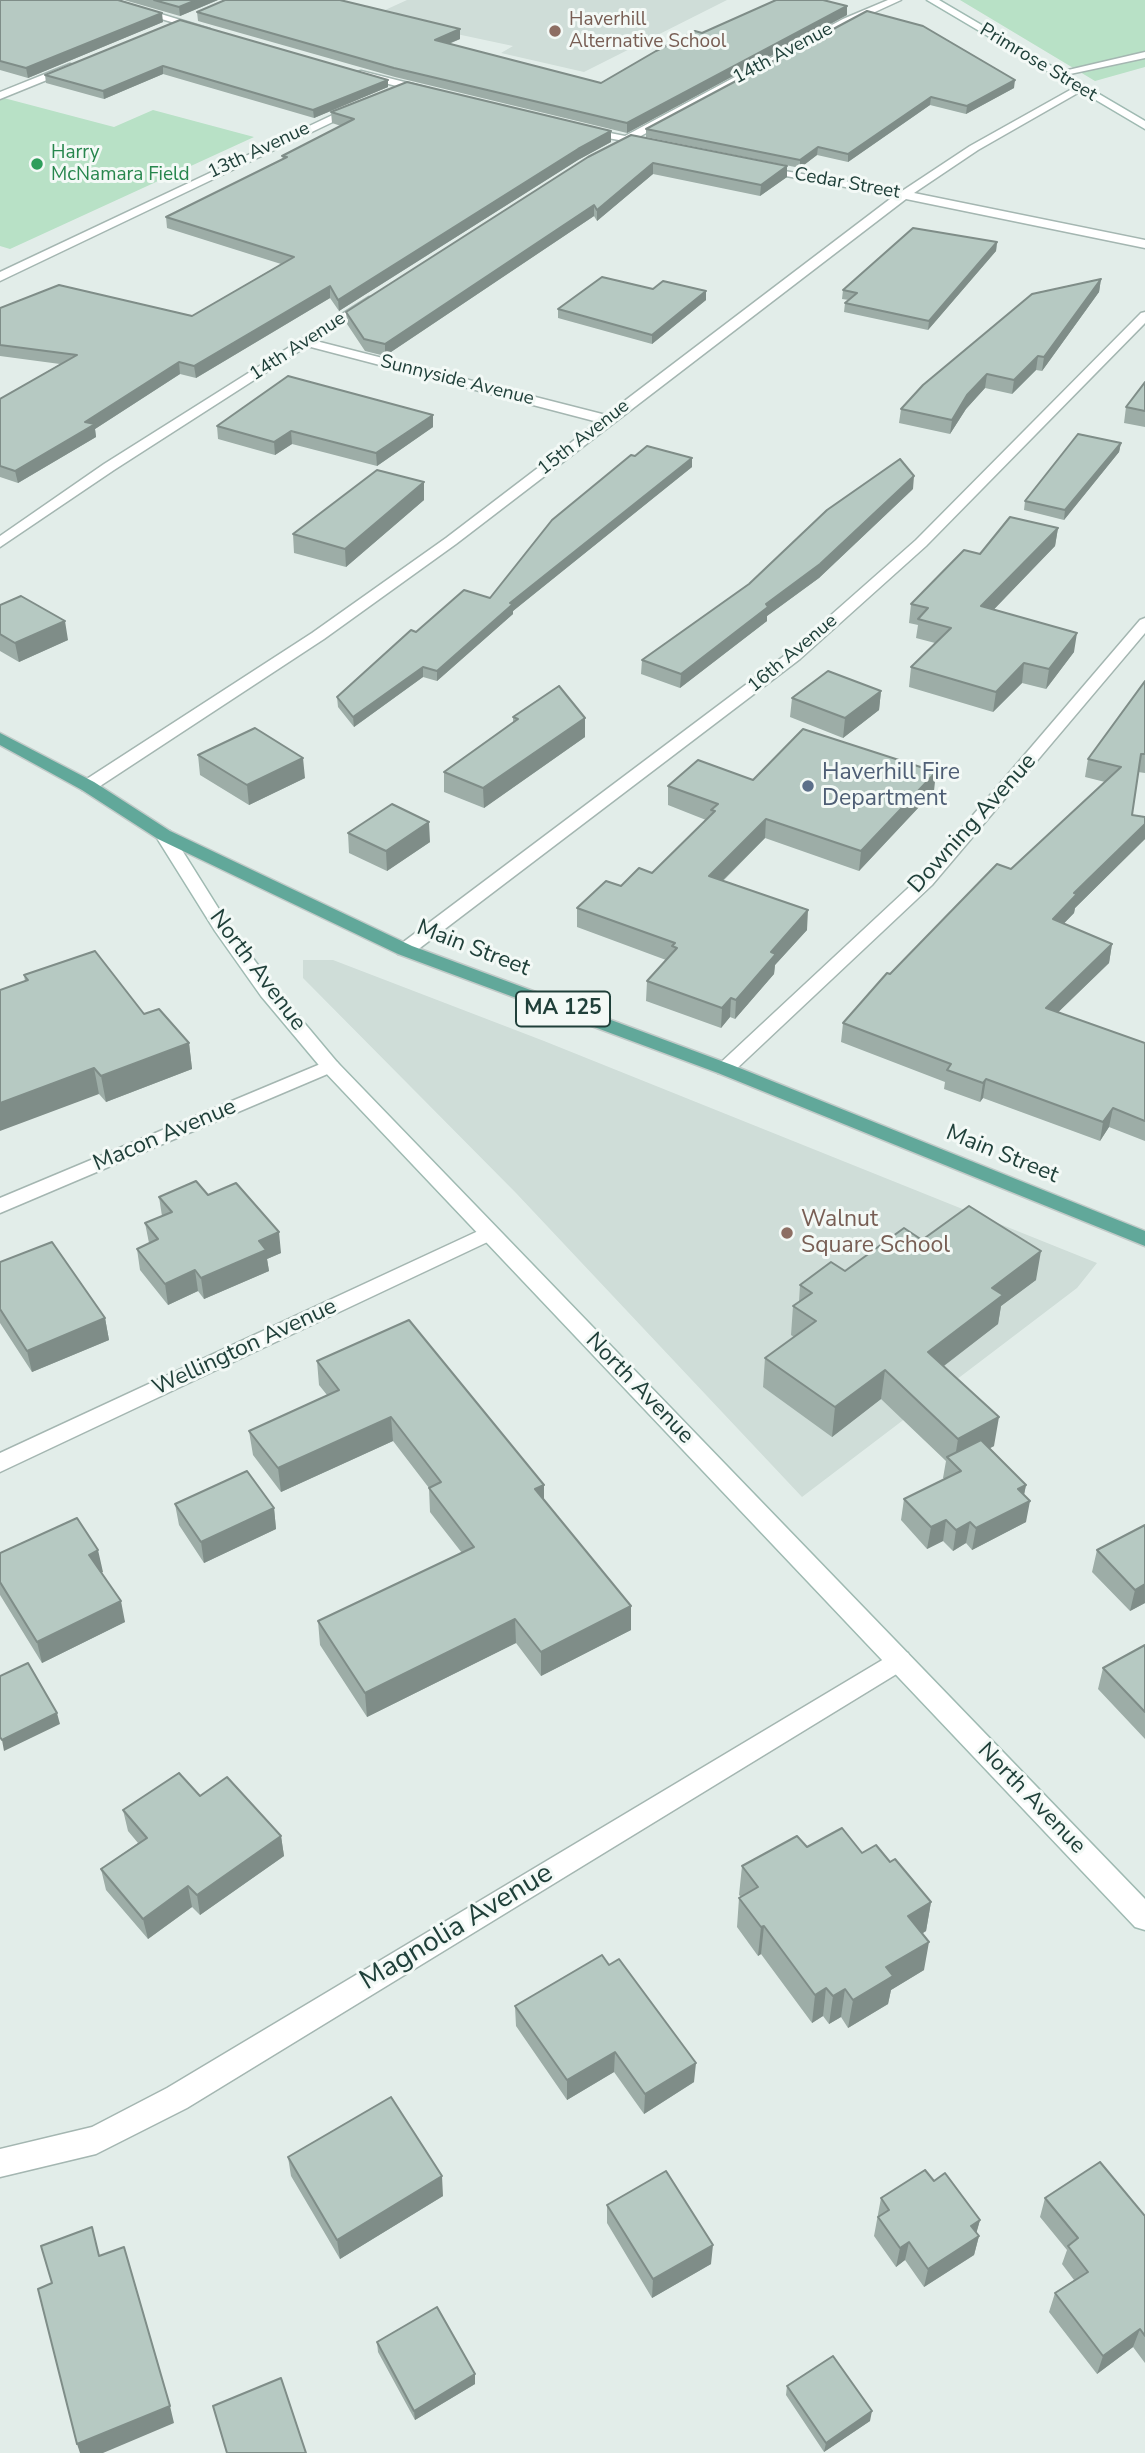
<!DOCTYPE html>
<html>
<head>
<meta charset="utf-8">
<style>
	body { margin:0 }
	canvas { display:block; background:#e2ede9 }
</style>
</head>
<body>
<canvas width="1145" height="2453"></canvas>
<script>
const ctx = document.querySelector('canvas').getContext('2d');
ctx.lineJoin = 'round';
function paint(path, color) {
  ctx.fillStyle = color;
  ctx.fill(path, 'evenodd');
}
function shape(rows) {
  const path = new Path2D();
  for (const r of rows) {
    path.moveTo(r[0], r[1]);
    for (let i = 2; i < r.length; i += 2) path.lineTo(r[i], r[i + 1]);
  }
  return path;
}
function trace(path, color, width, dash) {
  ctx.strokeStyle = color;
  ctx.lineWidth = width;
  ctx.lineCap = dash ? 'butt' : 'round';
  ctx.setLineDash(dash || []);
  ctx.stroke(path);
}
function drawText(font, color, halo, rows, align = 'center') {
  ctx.font = font + ' "Nunito Sans",sans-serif';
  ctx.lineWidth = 6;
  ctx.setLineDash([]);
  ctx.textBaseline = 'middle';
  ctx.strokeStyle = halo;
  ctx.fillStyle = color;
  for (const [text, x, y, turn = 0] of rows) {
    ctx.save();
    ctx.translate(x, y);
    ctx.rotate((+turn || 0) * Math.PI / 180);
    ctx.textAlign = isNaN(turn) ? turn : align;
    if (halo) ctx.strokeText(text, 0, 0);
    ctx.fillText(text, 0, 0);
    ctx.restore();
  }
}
paint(shape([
	[407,0,727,0,584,72,501,53,513,46,372,16],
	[303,960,333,960,544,1041,1097,1263,1077,1288,802,1497,516,1193,303,978]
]), '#cfddd8');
paint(shape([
	[960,0,1145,0,1145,67,1095,81],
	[0,97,114,127,153,110,254,137,10,249,0,246]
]), '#b8e1c6');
const lane = shape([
	[1145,52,1145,58,1056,77,1051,74,1145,52]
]);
const street = shape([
	[99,0,115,0,210,29,201,31,99,0],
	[888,0,901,0,851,23,637,138,653,142,653,146,585,134,579,131,585,128,625,136,843,19,888,0],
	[70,64,74,65,74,69,0,99,0,92,70,64],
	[361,71,432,89,433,91,428,94,357,76,357,72,361,71],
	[1079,85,1084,88,1083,90,978,150,914,193,1145,240,1145,248,906,199,456,544,324,639,94,790,82,790,80,786,82,782,312,633,446,538,598,422,307,346,114,470,0,547,0,536,104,464,369,297,373,298,373,304,316,341,606,415,894,196,759,171,755,170,755,166,902,191,970,146,1079,85],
	[358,103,362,104,362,108,0,281,0,272,358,103],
	[1145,312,1145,323,926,546,800,659,412,954,398,954,396,950,398,946,788,653,916,540,1141,313,1145,312],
	[1145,618,1145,633,932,885,732,1073,718,1073,715,1069,718,1065,920,877,1140,620,1145,618],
	[330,1060,337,1062,340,1066,337,1070,0,1213,0,1198,330,1060],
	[489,1226,496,1228,500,1233,496,1238,0,1472,0,1453,489,1226],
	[899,1650,908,1653,911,1660,908,1667,187,2108,96,2154,0,2177,0,2149,92,2127,167,2088,899,1650]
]);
const secondary = shape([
	[927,0,939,0,1145,121,1145,129,927,0],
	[164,830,170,831,232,930,275,988,337,1062,1145,1899,1145,1930,1135,1927,323,1070,261,996,215,931,155,835,164,830]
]);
const primary = shape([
	[0,733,94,782,170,831,412,946,732,1065,1145,1231,1145,1246,718,1073,398,954,158,839,82,790,0,745,0,733]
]);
trace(lane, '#a4b6b1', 3);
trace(street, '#a4b6b1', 3);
trace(secondary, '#9fbab2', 3);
trace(primary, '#c1cac8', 3);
paint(lane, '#fff');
paint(street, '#fff');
paint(secondary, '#fff');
paint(primary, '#61a89a');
paint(shape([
	[0,0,163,22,28,78,0,70],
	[124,0,218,0,180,16],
	[225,0,344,0,343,1,460,29,460,39,449,44,601,83,702,33,847,6,847,15,627,133,395,77,198,21,197,12],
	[180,20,388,87,314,118,163,74,104,99,46,83,45,75],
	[1014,88,966,114,930,105,848,162,817,155,800,168,646,137,646,129],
	[331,112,611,131,611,142,578,160,339,311,330,298,196,378,180,374,95,429,96,437,18,483,0,477,0,399,60,364,0,356,0,308,192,316,281,264,167,228,166,217,283,159,282,156,341,126,332,123],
	[631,135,787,177,760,196,653,174,597,221,594,216,385,356,365,351,347,324,346,312],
	[997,242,996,251,928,330,844,312,845,303,849,300,842,299,843,290],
	[1101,279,1099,292,1042,371,1036,370,1012,394,985,388,966,409,950,434,899,423,901,409],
	[653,289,706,300,652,344,558,318,558,309],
	[1145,382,1145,427,1124,423,1126,407],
	[433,415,433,427,377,466,292,444,275,455,218,439,217,426],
	[1121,443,1119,452,1064,520,1024,510,1025,501],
	[635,456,692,458,692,467,513,611,513,614,437,681,423,677,354,727,338,707,337,697,416,632,490,598],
	[424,482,424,500,346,567,294,553,293,534],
	[913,489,819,578,767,616,767,621,680,688,641,674,642,660],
	[1058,528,1055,546,994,609,1074,652,1046,689,1022,683,993,712,909,687,911,667,935,643,916,638,918,625,909,623,911,604,980,554],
	[0,605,68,640,19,662,0,651],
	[1145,681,1145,773,1138,772,1132,815,1145,817,1145,839,1075,908,1074,913,1063,924,1112,944,1109,963,1058,1012,1145,1043,1145,1141,1109,1127,1100,1141,983,1098,980,1102,944,1089,945,1082,841,1042,843,1023,890,974,1011,869,1105,782,1085,777,1088,759],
	[881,691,879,710,843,738,790,717,792,698],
	[513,717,585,718,585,737,484,808,444,792,444,772,513,723],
	[198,755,305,778,249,805,200,775],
	[753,780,934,791,859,871,765,838,723,881,807,930,775,965,774,974,735,1019,730,1017,721,1028,646,1001,647,981,666,960,577,927,577,908,621,886,652,873,706,820,668,805,668,786],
	[348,833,430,842,387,871,349,853],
	[24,975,144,1014,189,1043,192,1069,106,1102,99,1094,25,981],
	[208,1195,281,1253,267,1259,269,1271,204,1299,198,1291,168,1305,140,1270,137,1249,149,1243,145,1223,162,1216,159,1197],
	[922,1240,1036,1280,1001,1306,998,1324,944,1366,994,1446,990,1448,1026,1485,1024,1495,1026,1522,972,1550,966,1543,953,1551,943,1541,927,1549,901,1520,904,1499,945,1479,943,1478,946,1461,881,1399,832,1437,763,1387,765,1358,794,1337,791,1335,793,1306,799,1302,800,1285,845,1271],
	[0,1262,105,1318,109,1340,32,1372,0,1323],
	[317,1361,544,1485,544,1500,631,1606,631,1630,541,1676,516,1643,367,1717,320,1645,318,1621,462,1553,430,1512,429,1488,393,1441,281,1492,253,1455,249,1431,327,1395,319,1385],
	[175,1504,274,1508,276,1529,204,1563,179,1525],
	[1145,1525,1145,1603,1130,1611,1092,1572,1097,1550],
	[0,1553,103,1572,101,1572,125,1622,42,1663,0,1595],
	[1145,1645,1145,1739,1098,1689,1103,1668],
	[200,1796,281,1836,284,1856,200,1915,192,1907,148,1939,106,1890,101,1869,138,1843,128,1831,123,1810],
	[807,1847,862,1853,890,1862,931,1902,926,1931,923,1933,924,1970,891,1990,888,2004,848,2028,841,2017,829,2024,823,2016,812,2023,761,1954,758,1956,737,1927,739,1898,741,1897,739,1895,742,1866],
	[609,1965,694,2082,644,2114,614,2072,567,2100,516,2026,515,2006],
	[288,2157,443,2196,340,2259,291,2176],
	[934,2181,980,2220,976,2233,979,2236,974,2255,924,2287,905,2260,896,2267,874,2236,881,2198],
	[1045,2198,1145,2216,1145,2363,1133,2347,1097,2374,1049,2312,1055,2293,1074,2280,1062,2264,1067,2250,1040,2217],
	[607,2205,711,2264,652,2298,607,2223],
	[377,2342,475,2384,415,2420,378,2352],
	[787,2386,870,2421,824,2452,786,2395]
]), '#9dada7');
paint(shape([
	[196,0,218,0,180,16,179,7],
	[847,6,847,15,627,133,627,123],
	[162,13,163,22,28,78,26,68],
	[460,29,460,39,435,49,435,40],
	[163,66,163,74,104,99,103,91],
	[388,80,388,87,314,118,313,110],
	[1015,80,1014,88,966,114,967,106],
	[931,97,930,105,848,162,848,154],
	[611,131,611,142,578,160,339,311,338,300,578,149],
	[818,147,817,155,800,168,800,160],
	[653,163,653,174,597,221,597,210],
	[787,166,787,177,760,196,761,185],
	[594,205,594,216,385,356,385,344],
	[997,242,996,251,928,330,929,321],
	[1101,279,1099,292,1042,371,1044,357],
	[330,286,330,298,196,378,194,366],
	[706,291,706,300,652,344,652,335],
	[1038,356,1036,370,1012,394,1014,380],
	[179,362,180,374,95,429,96,437,18,483,15,471,85,422],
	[987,374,985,388,966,409,950,434,952,420,967,395],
	[433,415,433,427,377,466,376,453],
	[291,431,292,444,275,455,274,442],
	[1121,443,1119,452,1064,520,1065,510],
	[692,458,692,467,513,611,513,614,437,681,437,671,510,603],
	[914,476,913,489,819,578,767,616,767,621,680,688,681,674,766,604],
	[424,482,424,500,346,567,345,549],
	[1058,528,1055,546,979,625,981,606],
	[65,621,68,640,19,662,15,643],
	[1077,633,1074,652,1046,689,1049,669],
	[1024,663,1022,683,993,712,996,692],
	[423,667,423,677,354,727,353,717],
	[881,691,879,710,843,738,845,718],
	[585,718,585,737,484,808,483,788],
	[303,758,305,778,249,805,247,785],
	[936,772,934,791,859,871,861,851],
	[766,819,765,838,708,895,709,876],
	[429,822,430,842,387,871,386,851],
	[1145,824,1145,839,1075,908,1074,913,1050,938,1053,919,1074,893],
	[808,910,807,930,775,965,774,974,735,1019,736,1000,771,952],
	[1112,944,1109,963,1043,1027,1046,1008],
	[731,998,730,1017,721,1028,722,1008],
	[189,1043,192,1069,106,1102,101,1076],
	[94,1068,99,1094,0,1131,0,1103],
	[986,1079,983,1098,980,1102,983,1083],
	[1113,1108,1109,1127,1100,1141,1103,1122],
	[279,1232,281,1253,267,1259,269,1271,204,1299,201,1278,259,1241],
	[1041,1251,1036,1280,1001,1306,998,1324,924,1381,928,1352,992,1288],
	[195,1270,198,1291,168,1305,165,1284],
	[105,1318,109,1340,32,1372,27,1351],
	[885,1370,881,1399,832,1437,835,1407],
	[391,1417,393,1441,281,1492,278,1468],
	[999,1417,994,1446,956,1466,954,1464,958,1439],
	[544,1485,544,1509,535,1489],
	[1026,1485,1022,1504,1030,1501,1026,1522,972,1550,976,1528,1018,1489],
	[274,1508,276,1529,204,1563,201,1542],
	[946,1520,943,1541,927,1549,931,1527],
	[970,1522,966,1543,953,1551,956,1530],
	[98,1550,103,1572,94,1576,89,1555],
	[1145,1584,1145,1603,1130,1611,1135,1590],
	[121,1601,125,1622,42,1663,37,1642],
	[631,1606,631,1630,541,1676,541,1652],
	[515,1619,516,1643,367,1717,365,1693],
	[57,1713,60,1724,4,1751,2,1740],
	[281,1836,284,1856,200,1915,197,1895],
	[188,1886,192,1907,148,1939,143,1919],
	[931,1902,926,1931,903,1945,908,1916],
	[764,1926,761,1954,758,1956,761,1927],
	[929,1942,924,1970,891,1990,888,2004,848,2028,853,2000,886,1967],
	[826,1988,823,2016,812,2023,815,1995],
	[845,1989,841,2017,829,2024,833,1996],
	[615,2052,614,2072,567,2100,567,2080],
	[696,2063,694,2082,644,2114,645,2094],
	[442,2176,443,2196,340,2259,337,2240],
	[980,2220,975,2238,979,2236,974,2255,924,2287,928,2269,971,2226],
	[909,2242,905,2260,896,2267,900,2248],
	[713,2245,711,2264,652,2298,653,2279],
	[1140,2329,1133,2347,1097,2374,1103,2356],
	[475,2374,475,2384,415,2420,414,2411],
	[170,2406,174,2423,103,2453,80,2453,77,2444],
	[872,2411,870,2421,824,2452,826,2443]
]), '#7f8d88');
const building = shape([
	[0,0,118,0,162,13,26,68,0,61,0,0],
	[154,0,196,0,179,7,154,0],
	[225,0,340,0,460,29,435,40,601,83,656,51,695,31,702,33,776,0,823,0,847,6,627,123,394,68,197,12,225,0],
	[867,11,923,26,1015,80,967,106,931,97,848,154,818,147,800,160,646,129,867,11],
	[180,20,388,80,313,110,163,66,103,91,45,75,180,20],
	[407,82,611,131,578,149,338,300,330,286,194,366,179,362,85,422,95,424,15,471,0,466,0,399,77,355,0,345,0,308,59,285,192,316,294,257,166,217,287,157,282,156,354,119,331,112,407,82],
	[631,135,787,166,761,185,653,163,597,210,594,205,385,344,364,339,346,312,588,157,631,135],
	[913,228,997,242,929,321,845,303,857,293,843,290,913,228],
	[602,277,653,289,663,281,706,291,652,335,558,309,602,277],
	[1101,279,1044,357,1038,356,1014,380,987,374,967,395,952,420,901,409,923,385,1032,294,1101,279],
	[288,376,433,415,376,453,291,431,274,442,217,426,288,376],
	[1145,382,1145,411,1126,407,1145,382],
	[1078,434,1121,443,1065,510,1025,501,1078,434],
	[647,446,692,458,510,603,513,604,437,671,423,667,353,717,337,697,411,630,416,632,464,590,490,598,552,520,631,455,635,456,647,446],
	[900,459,914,476,820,564,766,604,768,607,681,674,642,660,749,584,827,510,900,459],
	[377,470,424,482,345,549,293,534,377,470],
	[1010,517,1058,528,981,606,1077,633,1049,669,1024,663,996,692,911,667,951,628,918,619,928,608,911,604,964,550,980,554,1010,517],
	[21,596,65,621,15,643,0,634,0,605,21,596],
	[828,671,881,691,845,718,792,698,828,671],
	[1145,681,1145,754,1141,754,1132,815,1145,817,1145,824,1074,893,1077,894,1053,919,1112,944,1046,1008,1145,1043,1145,1121,1113,1108,1103,1122,986,1079,983,1083,947,1070,951,1064,843,1023,887,973,890,974,997,864,1011,869,1121,767,1088,759,1145,681],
	[559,686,585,718,483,788,444,772,518,719,513,717,559,686],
	[255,728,303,758,247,785,198,755,255,728],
	[803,729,936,772,861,851,766,819,709,876,808,910,771,952,776,954,736,1000,731,998,722,1008,647,981,677,948,672,946,675,943,577,908,606,881,621,886,639,868,652,873,715,811,711,810,718,804,668,786,698,760,753,780,803,729],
	[392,804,429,822,386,851,348,833,392,804],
	[95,951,144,1014,159,1009,189,1043,101,1076,94,1068,0,1103,0,990,28,980,24,975,95,951],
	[196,1181,208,1195,236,1183,279,1232,259,1241,266,1250,201,1278,195,1270,165,1284,137,1249,158,1239,145,1223,172,1212,159,1197,196,1181],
	[969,1206,1041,1251,992,1288,1003,1295,928,1352,999,1417,958,1439,885,1370,835,1407,765,1358,816,1321,793,1306,812,1293,800,1285,831,1262,845,1271,904,1228,922,1240,969,1206],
	[52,1242,105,1318,27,1351,0,1309,0,1262,52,1242],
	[409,1320,544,1485,535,1489,631,1606,541,1652,515,1619,365,1693,318,1621,474,1547,429,1488,441,1482,391,1417,278,1468,249,1431,339,1390,317,1361,409,1320],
	[981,1440,1026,1485,1018,1489,1030,1501,976,1528,970,1522,956,1530,946,1520,931,1527,904,1499,961,1471,947,1457,981,1440],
	[247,1471,274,1508,201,1542,175,1504,247,1471],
	[77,1518,98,1550,89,1555,121,1601,37,1642,0,1582,0,1553,77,1518],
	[1145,1525,1145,1584,1135,1590,1097,1550,1145,1525],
	[1145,1645,1145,1712,1103,1668,1145,1645],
	[28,1663,57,1713,2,1740,0,1737,0,1676,28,1663],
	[179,1773,200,1796,227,1777,281,1836,197,1895,188,1886,143,1919,101,1869,147,1838,123,1810,179,1773],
	[842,1828,862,1853,876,1845,890,1862,895,1859,931,1902,908,1916,929,1942,886,1967,893,1976,853,2000,845,1989,833,1996,826,1988,815,1995,764,1926,761,1927,739,1898,758,1887,742,1866,797,1836,807,1847,842,1828],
	[602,1955,609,1965,619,1959,696,2063,645,2094,615,2052,567,2080,515,2006,602,1955],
	[391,2097,442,2176,337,2240,288,2157,391,2097],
	[1100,2162,1145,2216,1145,2336,1140,2329,1103,2356,1055,2293,1088,2272,1068,2246,1078,2238,1045,2198,1100,2162],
	[925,2170,934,2181,945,2173,980,2220,971,2226,979,2236,928,2269,909,2242,900,2248,878,2217,889,2210,881,2198,925,2170],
	[666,2171,713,2245,653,2279,607,2205,666,2171],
	[92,2227,99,2256,124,2247,170,2406,77,2444,38,2289,52,2283,41,2246,92,2227],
	[437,2307,475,2374,414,2411,377,2342,437,2307],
	[833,2356,872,2411,826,2443,787,2386,833,2356],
	[281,2378,306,2453,227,2453,213,2406,281,2378]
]);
paint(building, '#b6c9c2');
trace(building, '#7f8d88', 2);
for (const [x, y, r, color] of [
	[555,31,7,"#8d6e63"],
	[37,164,7,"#2e9e5b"],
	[808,786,7,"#5c6f8a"],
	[787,1233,7,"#8d6e63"]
]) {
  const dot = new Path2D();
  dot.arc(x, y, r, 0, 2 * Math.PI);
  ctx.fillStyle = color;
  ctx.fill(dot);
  trace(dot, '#f3f9f6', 2.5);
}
drawText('19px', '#785e54', '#f3f9f6', [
	["Haverhill",569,20],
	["Alternative School",569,42]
], 'left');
drawText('19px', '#20403a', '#f3f9f6', [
	["14th Avenue",783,54,-28],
	["Primrose Street",1038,63,31],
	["13th Avenue",259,151,-25],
	["Cedar Street",847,184,10],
	["14th Avenue",298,347,-33],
	["Sunnyside Avenue",457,381,14],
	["15th Avenue",584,438,-38],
	["16th Avenue",793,654,-40]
]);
drawText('19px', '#27864d', '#f3f9f6', [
	["Harry",51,153],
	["McNamara Field",51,175]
], 'left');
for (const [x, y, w] of [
	[563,1009,94]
]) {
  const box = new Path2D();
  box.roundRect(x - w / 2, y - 17.5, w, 35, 5);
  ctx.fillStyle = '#f3f9f6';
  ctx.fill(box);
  trace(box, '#20403a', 2);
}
drawText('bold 21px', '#20403a', null, [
	["MA 125",563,1009]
]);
drawText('23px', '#4e5e75', '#f3f9f6', [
	["Haverhill Fire",822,773],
	["Department",822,799]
], 'left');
drawText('23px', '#20403a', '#f3f9f6', [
	["Downing Avenue",973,824,-48],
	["Main Street",473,949,21],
	["North Avenue",257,971,53],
	["Macon Avenue",165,1136,-23],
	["Main Street",1002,1155,22],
	["Wellington Avenue",245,1348,-25],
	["North Avenue",639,1389,46],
	["North Avenue",1031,1799,46]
]);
drawText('23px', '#785e54', '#f3f9f6', [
	["Walnut",801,1220],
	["Square School",801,1246]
], 'left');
drawText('28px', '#20403a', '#f3f9f6', [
	["Magnolia Avenue",457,1928,-31]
]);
</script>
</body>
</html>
